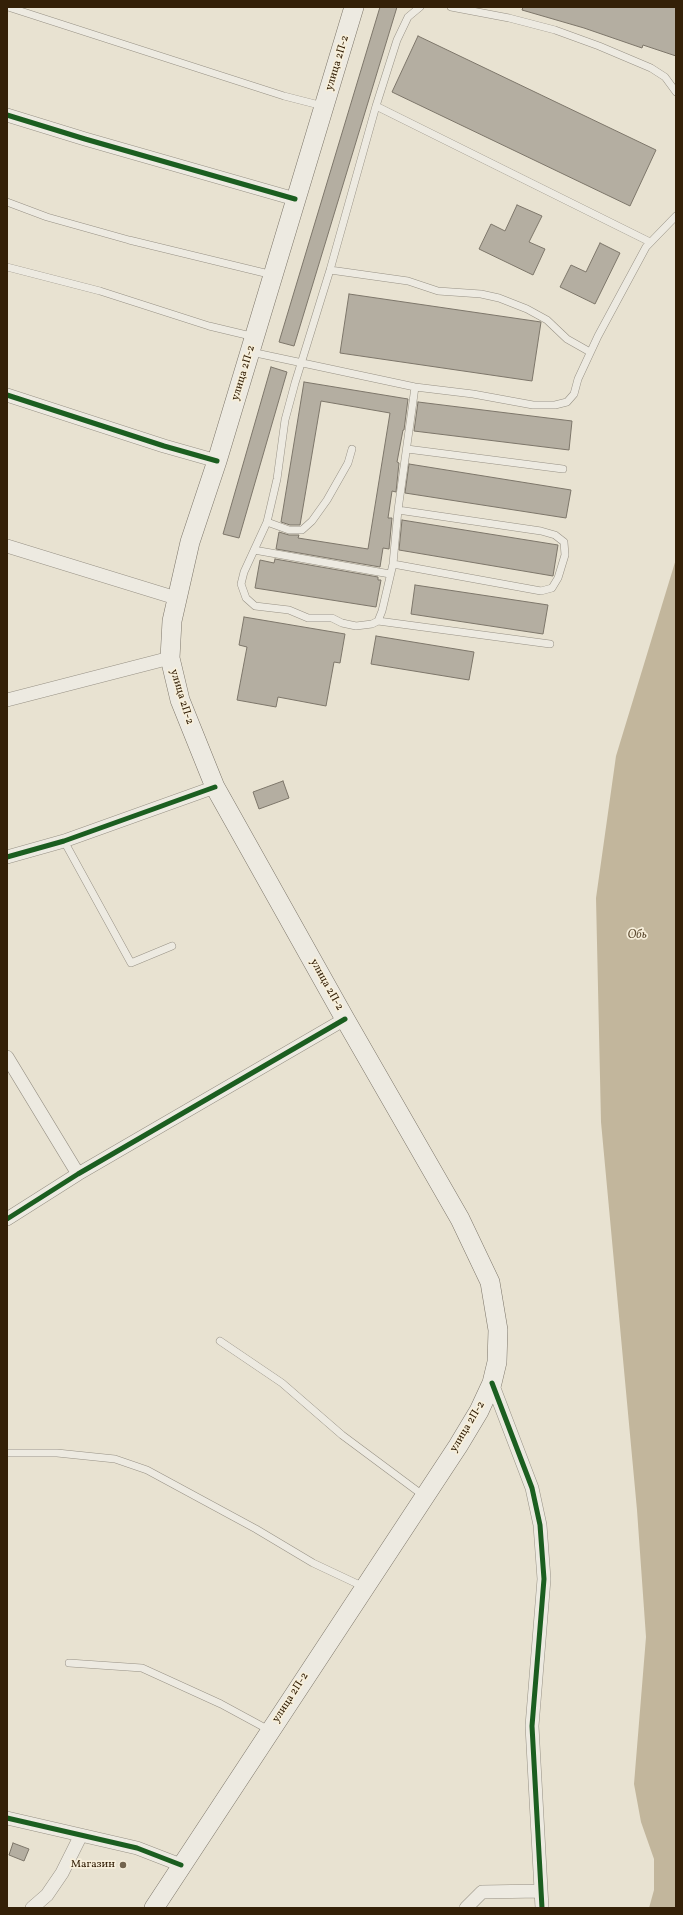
<!DOCTYPE html>
<html>
<head>
<meta charset="utf-8">
<style>
	body { margin:0 }
	#map { position:relative; width:683px; height:1915px; overflow:hidden; background:#e8e2d1; font-family:Vollkorn,serif }
	canvas { display:block }
	.frame { position:absolute; inset:0; border:8px solid #342007; pointer-events:none }
</style>
</head>
<body>
<div id="map">
<canvas width="683" height="1915"></canvas>
<div class="frame"></div>
</div>
<script>
const ctx = document.querySelector('canvas').getContext('2d');
ctx.lineJoin = 'round';
function paint(path, color) {
  ctx.fillStyle = color;
  ctx.fill(path, 'evenodd');
}
function shape(rows) {
  const path = new Path2D();
  for (const r of rows) {
    path.moveTo(r[0], r[1]);
    for (let i = 2; i < r.length; i += 2) path.lineTo(r[i], r[i + 1]);
  }
  return path;
}
function trace(path, color, width, dash) {
  ctx.strokeStyle = color;
  ctx.lineWidth = width;
  ctx.lineCap = dash ? 'butt' : 'round';
  ctx.setLineDash(dash || []);
  ctx.stroke(path);
}
function drawText(font, color, halo, rows, align = 'center') {
  ctx.font = font + ' Vollkorn,serif';
  ctx.lineWidth = 3.5;
  ctx.setLineDash([]);
  ctx.textBaseline = 'middle';
  ctx.strokeStyle = halo;
  ctx.fillStyle = color;
  for (const [text, x, y, turn = 0] of rows) {
    ctx.save();
    ctx.translate(x, y);
    ctx.rotate((+turn || 0) * Math.PI / 180);
    ctx.textAlign = isNaN(turn) ? turn : align;
    if (halo) ctx.strokeText(text, 0, 0);
    ctx.fillText(text, 0, 0);
    ctx.restore();
  }
}
paint(shape([
	[676,559,676,1908,649,1908,654,1890,654,1859,641,1822,634,1784,646,1637,637,1510,601,1122,596,898,616,756]
]), '#c2b69c');
const building = shape([
	[380,7,397,7,294,346,279,342,380,7],
	[523,7,676,7,676,56,643,45,642,48,584,28,522,10,523,7],
	[418,36,656,150,630,206,392,92,418,36],
	[517,205,542,216,529,242,545,249,533,275,479,249,491,224,505,231,517,205],
	[600,243,620,253,595,304,560,287,571,265,586,272,600,243],
	[349,294,541,322,532,381,340,353,349,294],
	[271,367,287,372,239,538,223,534,271,367],
	[304,382,408,399,404,430,403,430,397,462,399,463,396,492,392,491,388,518,392,518,389,549,383,548,380,567,276,549,279,532,289,535,299,535,298,538,368,549,390,413,321,401,300,525,290,525,281,522,304,382],
	[418,402,572,421,569,450,414,431,418,402],
	[409,464,571,490,566,518,405,493,409,464],
	[402,520,558,545,553,576,399,550,402,520],
	[275,559,378,577,378,580,381,580,376,607,255,588,260,560,274,563,275,559],
	[415,585,548,605,543,634,411,614,415,585],
	[244,617,345,634,340,663,334,662,326,706,278,697,276,707,237,700,247,647,239,645,244,617],
	[376,636,474,652,469,680,371,664,376,636],
	[283,781,289,798,259,809,253,792,283,781],
	[13,1843,29,1849,24,1861,9,1855,13,1843]
]);
paint(building, '#b4aea1');
trace(building, '#7d766a', 1);
const service = shape([
	[8,7,284,96,323,106],
	[451,7,509,18,555,30,599,46,651,68,665,77,676,92],
	[376,106,650,242],
	[7,202,47,217,129,240,273,275],
	[7,267,100,291,209,326,255,337],
	[330,270,408,281,438,291,481,294,499,298,527,309,547,320,567,339,590,352],
	[251,352,415,387,473,394,533,405,555,405,567,402,574,394,578,379,598,336,646,247,676,216],
	[415,387,398,510,541,531,555,535,564,542,565,555,558,578,552,588,541,591,393,564,382,611,378,621,372,624,356,626,342,623,332,618,308,618,289,610,255,606,246,598,241,584,244,572,267,522,277,479,285,420,295,383,330,270,376,106,397,40,408,17,420,7],
	[407,449,563,469],
	[267,522,289,530,302,530,312,521,327,500,348,463,352,449],
	[254,550,390,574],
	[393,564,398,510],
	[378,621,550,644],
	[64,841,131,963,172,946],
	[220,1341,282,1383,342,1435,424,1496],
	[7,1453,57,1453,115,1459,147,1470,256,1529,313,1563,364,1587],
	[69,1663,142,1668,221,1704,269,1730]
]);
const minor = shape([
	[7,115,85,139,295,199],
	[7,395,164,446,217,461],
	[7,546,176,598],
	[7,700,170,658],
	[7,857,64,841,215,787],
	[7,1057,78,1174],
	[7,1219,78,1174,345,1019],
	[492,1383,532,1488,540,1525,544,1579,532,1726,542,1908],
	[7,1818,137,1848,181,1865],
	[32,1908,47,1895,62,1873,81,1835],
	[466,1908,482,1892,540,1891]
]);
const secondary = shape([
	[154,1908,458,1446,479,1411,492,1383,497,1362,498,1330,490,1282,460,1219,345,1019,215,787,180,700,170,658,172,621,190,542,217,461,354,7]
]);
trace(service, '#979185', 8);
trace(minor, '#979185', 14);
trace(secondary, '#7d766a', 20);
trace(service, '#edeae1', 7);
trace(minor, '#edeae1', 13);
trace(secondary, '#edeae1', 19);
trace(shape([
	[7,115,85,139,295,199],
	[7,395,164,446,217,461],
	[7,857,64,841,215,787],
	[7,1219,78,1174,345,1019],
	[492,1383,532,1488,540,1525,544,1579,532,1726,542,1908],
	[7,1818,137,1848,181,1865]
]), '#1b5e20', 5);
for (const [x, y, r, color] of [
	[123,1865,4,"#73644e"]
]) {
  const dot = new Path2D();
  dot.arc(x, y, r, 0, 2 * Math.PI);
  ctx.fillStyle = color;
  ctx.fill(dot);
  trace(dot, '#f7efdb', 1.5);
}
drawText('11px', '#342007', '#f7efdb', [
	["улица 2П-2",338,63,-73],
	["улица 2П-2",244,373,-73],
	["улица 2П-2",181,697,73],
	["улица 2П-2",326,985,61],
	["улица 2П-2",468,1427,-59],
	["улица 2П-2",291,1698,-57]
]);
drawText('11px', '#342007', '#f7efdb', [
	["Магазин",115,1865]
], 'right');
drawText('italic 12px', '#604e33', '#f7efdb', [
	["Обь",637,936]
]);
</script>
</body>
</html>
